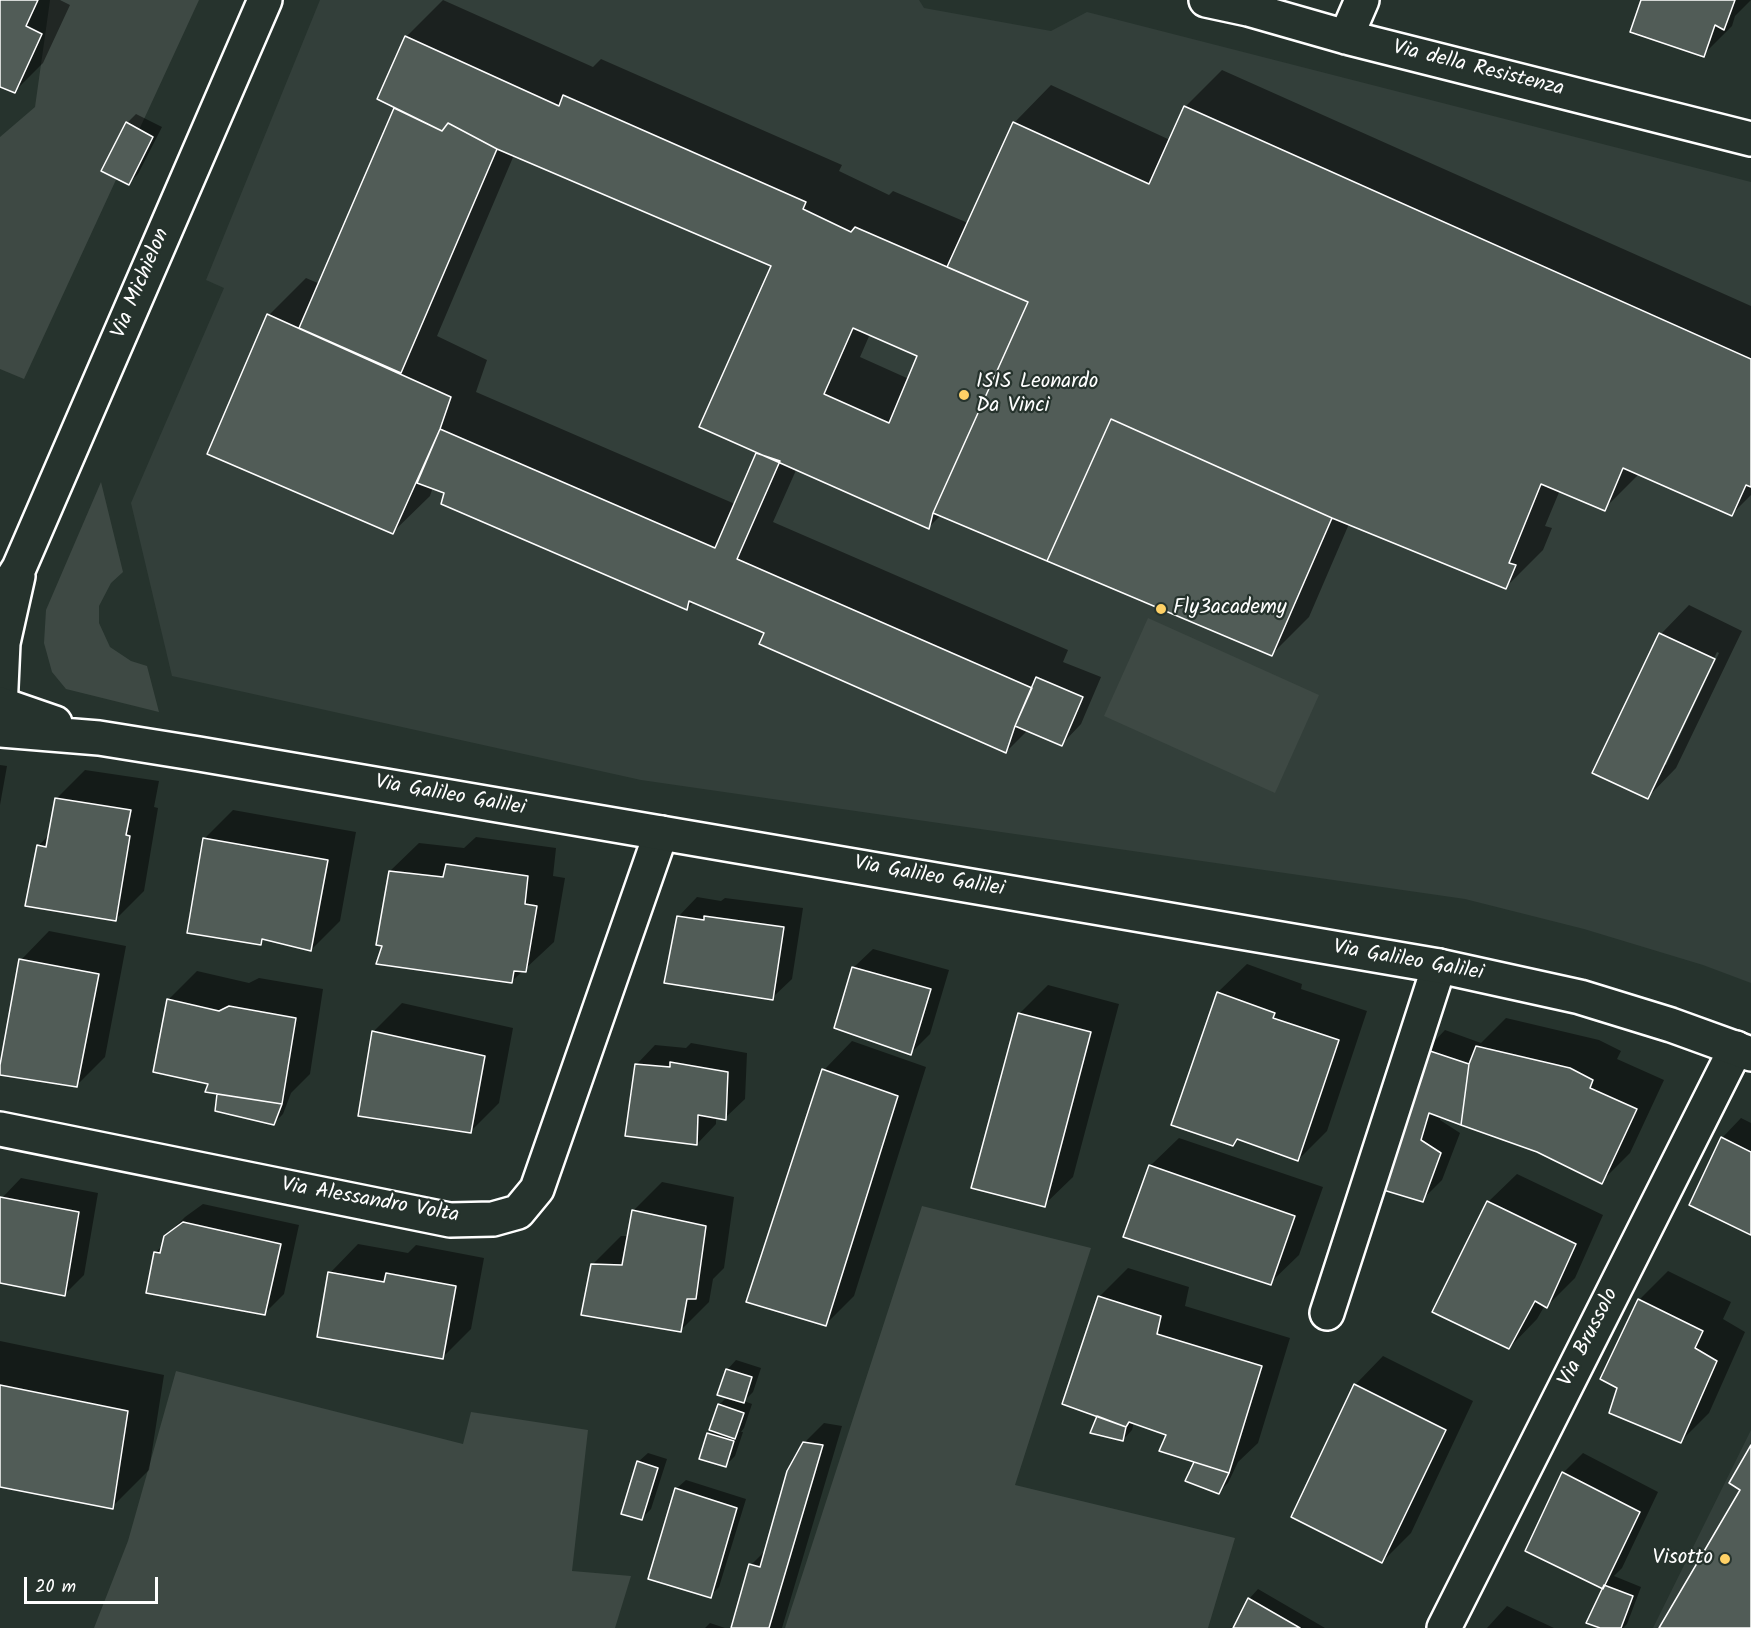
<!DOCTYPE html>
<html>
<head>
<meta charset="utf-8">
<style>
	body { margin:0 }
	#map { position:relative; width:1751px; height:1628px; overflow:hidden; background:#26332d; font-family:Kalam,sans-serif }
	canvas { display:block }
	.scale { position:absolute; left:24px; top:1577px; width:134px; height:27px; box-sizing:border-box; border:3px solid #fff; border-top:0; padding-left:8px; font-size:18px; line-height:21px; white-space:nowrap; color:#fff; -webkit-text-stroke:4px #26332d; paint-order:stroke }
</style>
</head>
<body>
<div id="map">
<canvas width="1751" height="1628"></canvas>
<div class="scale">20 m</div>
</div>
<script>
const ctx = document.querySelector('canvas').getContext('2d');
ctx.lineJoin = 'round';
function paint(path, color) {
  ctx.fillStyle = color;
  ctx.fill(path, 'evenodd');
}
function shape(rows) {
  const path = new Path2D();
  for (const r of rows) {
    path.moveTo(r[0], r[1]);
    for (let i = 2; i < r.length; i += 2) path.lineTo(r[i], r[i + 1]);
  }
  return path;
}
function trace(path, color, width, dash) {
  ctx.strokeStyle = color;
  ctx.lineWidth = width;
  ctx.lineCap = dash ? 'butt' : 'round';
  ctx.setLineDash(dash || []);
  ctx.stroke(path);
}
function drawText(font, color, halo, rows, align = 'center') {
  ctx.font = font + ' Kalam,sans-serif';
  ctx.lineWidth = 4.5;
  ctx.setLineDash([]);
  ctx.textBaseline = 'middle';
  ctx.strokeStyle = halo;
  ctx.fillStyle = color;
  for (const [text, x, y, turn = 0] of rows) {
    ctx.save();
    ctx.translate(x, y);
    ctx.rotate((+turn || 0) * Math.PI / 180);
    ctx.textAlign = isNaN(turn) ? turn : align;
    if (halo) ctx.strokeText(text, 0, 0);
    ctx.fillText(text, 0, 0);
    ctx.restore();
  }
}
paint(shape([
	[320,0,919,0,924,8,1051,31,1087,12,1751,182,1751,983,1703,965,1584,929,1465,899,641,780,172,676,131,503,224,288,206,280],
	[1751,1430,1751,1628,1653,1628]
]), '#333f3a');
paint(shape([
	[50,0,199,0,24,379,0,369,0,137,35,107],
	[101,482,123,572,111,583,99,606,99,623,110,647,131,661,147,666,159,712,66,689,52,672,44,643,46,610],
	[1148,618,1319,695,1275,793,1104,716],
	[922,1206,1091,1248,1015,1485,1235,1538,1208,1628,785,1628],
	[176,1371,463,1444,471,1412,588,1430,572,1571,631,1576,615,1628,94,1628,128,1541]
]), '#3e4944');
paint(shape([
	[0,0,60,0,70,5,43,63,14,92,0,85],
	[443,0,593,67,601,59,842,165,839,171,889,195,893,191,968,223,1014,123,1051,85,1170,140,1185,107,1222,70,1751,306,1751,495,1732,514,1640,473,1604,509,1560,490,1545,526,1552,528,1543,550,1506,587,1349,524,1309,617,1272,654,941,515,928,528,797,468,773,522,1068,650,1063,662,1101,677,1081,724,1062,744,1028,730,1006,752,766,632,694,601,687,609,433,487,430,496,392,533,269,315,306,278,320,284,396,107,406,37],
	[514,155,773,265,758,452,735,504,476,392,487,360,437,336],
	[870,334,919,355,909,379,860,357],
	[1642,0,1751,0,1735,16,1732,26,1703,55],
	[136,114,162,127,138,174,129,183,127,123],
	[1689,605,1742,631,1676,768,1648,797,1594,772,1661,634],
	[1717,652,1719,653,1666,765,1663,765],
	[0,765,7,766,0,805],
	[85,770,159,781,154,807,158,808,144,891,116,919,38,846,50,834,56,799],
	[233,810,356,832,340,921,311,950,266,938,261,943,204,839],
	[476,837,556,848,553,876,565,878,554,942,511,982,384,945,390,871,419,843,464,848],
	[697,897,721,901,725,898,803,908,792,979,772,998,678,917],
	[49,931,126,946,105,1057,76,1086,0,1074,21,960],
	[873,949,949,970,930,1034,911,1053,853,968],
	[1247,964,1302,984,1301,989,1367,1011,1327,1131,1298,1160,1239,1138,1233,1144,1218,992],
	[197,971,249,983,259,978,323,989,310,1074,291,1093,283,1114,274,1123,217,1110,218,1092,210,1083,168,1000],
	[1048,985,1119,1004,1073,1177,1044,1205,1019,1014],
	[402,1003,513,1028,499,1103,470,1132,373,1032],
	[1506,1018,1599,1040,1621,1051,1617,1059,1664,1080,1630,1153,1601,1182,1537,1150,1441,1116,1440,1120,1460,1133,1442,1180,1422,1200,1382,1188,1426,1050,1445,1030,1481,1043],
	[852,1041,926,1067,854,1296,826,1324,748,1301,824,1070],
	[691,1043,747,1053,745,1099,725,1118,716,1117,716,1124,697,1144,636,1065,655,1045,686,1048],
	[1741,1118,1751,1123,1751,1233,1722,1138],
	[1179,1138,1323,1187,1299,1255,1270,1283,1150,1166],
	[1517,1174,1603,1215,1575,1278,1547,1306,1545,1305,1537,1319,1509,1348,1488,1202],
	[21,1178,98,1193,84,1275,65,1294,0,1281,2,1198],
	[662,1182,734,1197,724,1268,713,1279,709,1302,680,1331,592,1265,621,1236,629,1236,634,1210],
	[203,1204,299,1225,284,1294,264,1314,155,1253,164,1244,166,1236,185,1217],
	[358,1244,408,1253,416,1245,484,1258,471,1329,442,1358,330,1273],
	[1128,1268,1189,1287,1185,1306,1290,1338,1258,1443,1238,1462,1228,1483,1218,1492,1196,1461,1168,1434,1134,1422,1132,1430,1123,1440,1099,1415,1099,1297],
	[1668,1271,1731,1302,1723,1319,1745,1332,1709,1413,1680,1442,1619,1388,1601,1379,1639,1300],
	[0,1341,164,1375,149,1470,112,1507,0,1486],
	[1383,1356,1473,1401,1411,1533,1382,1562,1355,1385],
	[736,1360,761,1368,753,1392,744,1401,752,1404,744,1428,741,1432,743,1432,735,1456,725,1466,709,1434,712,1430,719,1405,727,1397,727,1370],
	[824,1423,842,1426,782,1628,732,1628,751,1565,767,1549,804,1443],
	[648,1453,667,1459,651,1509,642,1518,638,1462],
	[1583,1453,1658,1492,1622,1568,1614,1576,1641,1587,1627,1624,1623,1628,1605,1628,1605,1588,1527,1550,1563,1473],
	[686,1480,746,1499,719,1587,710,1596,676,1489],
	[1258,1589,1325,1628,1235,1628,1249,1599],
	[1507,1606,1554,1628,1487,1628],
	[710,1623,725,1628,705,1628]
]), '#0007');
const building = shape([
	[0,0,38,0,26,26,42,34,15,93,0,87,0,0],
	[1641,0,1735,0,1724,30,1715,25,1704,57,1630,32,1641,0],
	[405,36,559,106,563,95,806,202,803,209,851,232,855,227,1028,302,933,513,929,529,699,427,771,266,497,149,448,123,442,131,377,99,405,36],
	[853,328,917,356,889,423,824,394,853,328],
	[1184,106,1751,359,1751,487,1746,485,1732,516,1623,468,1605,511,1541,484,1509,563,1516,565,1506,589,1332,518,1111,419,1047,561,933,513,1028,302,947,267,1013,122,1149,184,1184,106],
	[394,108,442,131,448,123,497,149,401,373,299,328,394,108],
	[126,122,153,137,129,185,101,171,126,122],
	[267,314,451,397,440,429,393,534,207,454,267,314],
	[1111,419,1332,518,1272,656,1047,561,1111,419],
	[440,429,715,548,756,453,780,461,737,559,1032,688,1015,726,1006,753,759,644,764,633,689,601,687,610,441,504,444,493,417,483,440,429],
	[1659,633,1715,659,1648,799,1592,773,1659,633],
	[1036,677,1083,697,1062,746,1015,726,1036,677],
	[55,798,131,810,126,835,130,836,116,921,25,906,37,845,46,847,55,798],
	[203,838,328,860,311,951,262,939,261,945,187,933,203,838],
	[446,864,528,876,525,904,537,906,526,972,514,971,512,983,376,964,382,946,376,945,389,871,443,877,446,864],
	[677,916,704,920,704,916,784,927,773,1000,664,983,677,916],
	[19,959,99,974,77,1087,0,1075,0,1065,19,959],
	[852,967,931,989,911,1055,834,1028,852,967],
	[1217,992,1275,1013,1273,1018,1339,1040,1298,1161,1237,1139,1233,1146,1171,1125,1217,992],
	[167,999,219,1011,229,1006,296,1018,282,1104,205,1092,208,1084,153,1072,167,999],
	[1018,1013,1091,1032,1045,1207,971,1188,1018,1013],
	[372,1031,485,1056,471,1133,358,1116,372,1031],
	[1476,1046,1570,1068,1593,1080,1590,1088,1637,1109,1602,1184,1537,1152,1461,1125,1469,1064,1476,1046],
	[1424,1049,1469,1064,1461,1125,1429,1113,1421,1140,1441,1153,1423,1202,1380,1189,1424,1049],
	[670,1062,728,1072,726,1120,698,1115,697,1145,625,1136,635,1064,670,1067,670,1062],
	[822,1069,898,1096,826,1326,746,1302,822,1069],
	[217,1094,282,1104,274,1125,215,1111,217,1094],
	[1721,1137,1751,1152,1751,1235,1689,1205,1721,1137],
	[1149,1165,1295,1216,1271,1285,1123,1237,1149,1165],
	[0,1197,79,1212,65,1296,0,1283,0,1197],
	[1487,1201,1576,1244,1547,1308,1535,1301,1509,1349,1432,1312,1487,1201],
	[632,1210,706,1226,696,1299,687,1299,681,1332,581,1315,591,1264,622,1265,632,1210],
	[183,1222,281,1244,265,1315,146,1293,154,1252,160,1253,164,1236,183,1222],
	[328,1272,384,1282,386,1273,456,1286,443,1359,317,1337,328,1272],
	[1098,1296,1161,1316,1157,1334,1262,1366,1229,1473,1159,1451,1166,1435,1129,1422,1126,1427,1062,1404,1098,1296],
	[1638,1299,1703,1331,1695,1348,1717,1361,1681,1443,1609,1413,1617,1388,1600,1379,1638,1299],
	[726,1369,752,1377,744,1403,717,1395,726,1369],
	[1354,1384,1446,1430,1382,1563,1291,1517,1354,1384],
	[0,1385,128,1411,113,1509,0,1487,0,1385],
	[718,1404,744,1413,735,1439,709,1430,718,1404],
	[1097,1416,1126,1427,1123,1441,1090,1433,1097,1416],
	[707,1433,734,1441,726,1467,699,1459,707,1433],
	[803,1442,823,1445,769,1628,731,1628,749,1564,760,1567,787,1471,803,1442],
	[1751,1445,1751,1628,1659,1628,1740,1490,1729,1483,1751,1445],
	[637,1461,658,1468,642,1520,621,1514,637,1461],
	[1194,1462,1229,1473,1219,1494,1185,1481,1194,1462],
	[1562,1472,1640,1512,1603,1589,1525,1551,1562,1472],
	[675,1488,737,1508,711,1598,648,1579,675,1488],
	[1604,1585,1633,1596,1621,1628,1600,1628,1586,1623,1604,1585],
	[1248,1598,1300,1628,1233,1628,1248,1598]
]);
paint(building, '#515c57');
trace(building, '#fff', 1.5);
const minor = shape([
	[1206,0,1248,9,1346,37,1751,139],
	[1346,37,1362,0],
	[0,598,19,568,265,0],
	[0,709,3,643,18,576],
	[0,1129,450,1220,493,1219,518,1212,537,1189,661,833],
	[1327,1313,1439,966],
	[1444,1628,1736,1048]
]);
const tertiary = shape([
	[0,704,55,723],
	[0,730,99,738,199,754,1439,966,1580,997,1671,1025,1751,1054]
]);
trace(minor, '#fff', 38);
trace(tertiary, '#fff', 38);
trace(minor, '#26332d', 33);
trace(tertiary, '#26332d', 33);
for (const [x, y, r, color] of [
	[964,395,6,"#ffd166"],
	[1161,609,6,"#ffd166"],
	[1725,1559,6,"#ffd166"]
]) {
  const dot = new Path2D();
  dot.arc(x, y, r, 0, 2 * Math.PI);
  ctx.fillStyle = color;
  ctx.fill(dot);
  trace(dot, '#26332d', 2);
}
drawText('21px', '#fff', '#26332d', [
	["Via della Resistenza",1478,70,14],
	["Via Michielon",142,284,-67],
	["Via Galileo Galilei",450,797,10],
	["Via Galileo Galilei",929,878,10],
	["Via Galileo Galilei",1408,962,10],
	["Via Alessandro Volta",370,1202,10],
	["Via Brussolo",1590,1338,-63]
]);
drawText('21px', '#fff', '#26332d', [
	["ISIS Leonardo",976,383],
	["Da Vinci",976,407],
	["Fly3academy",1173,609],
	["Visotto",1713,1559,"right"]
], 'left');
</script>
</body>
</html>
